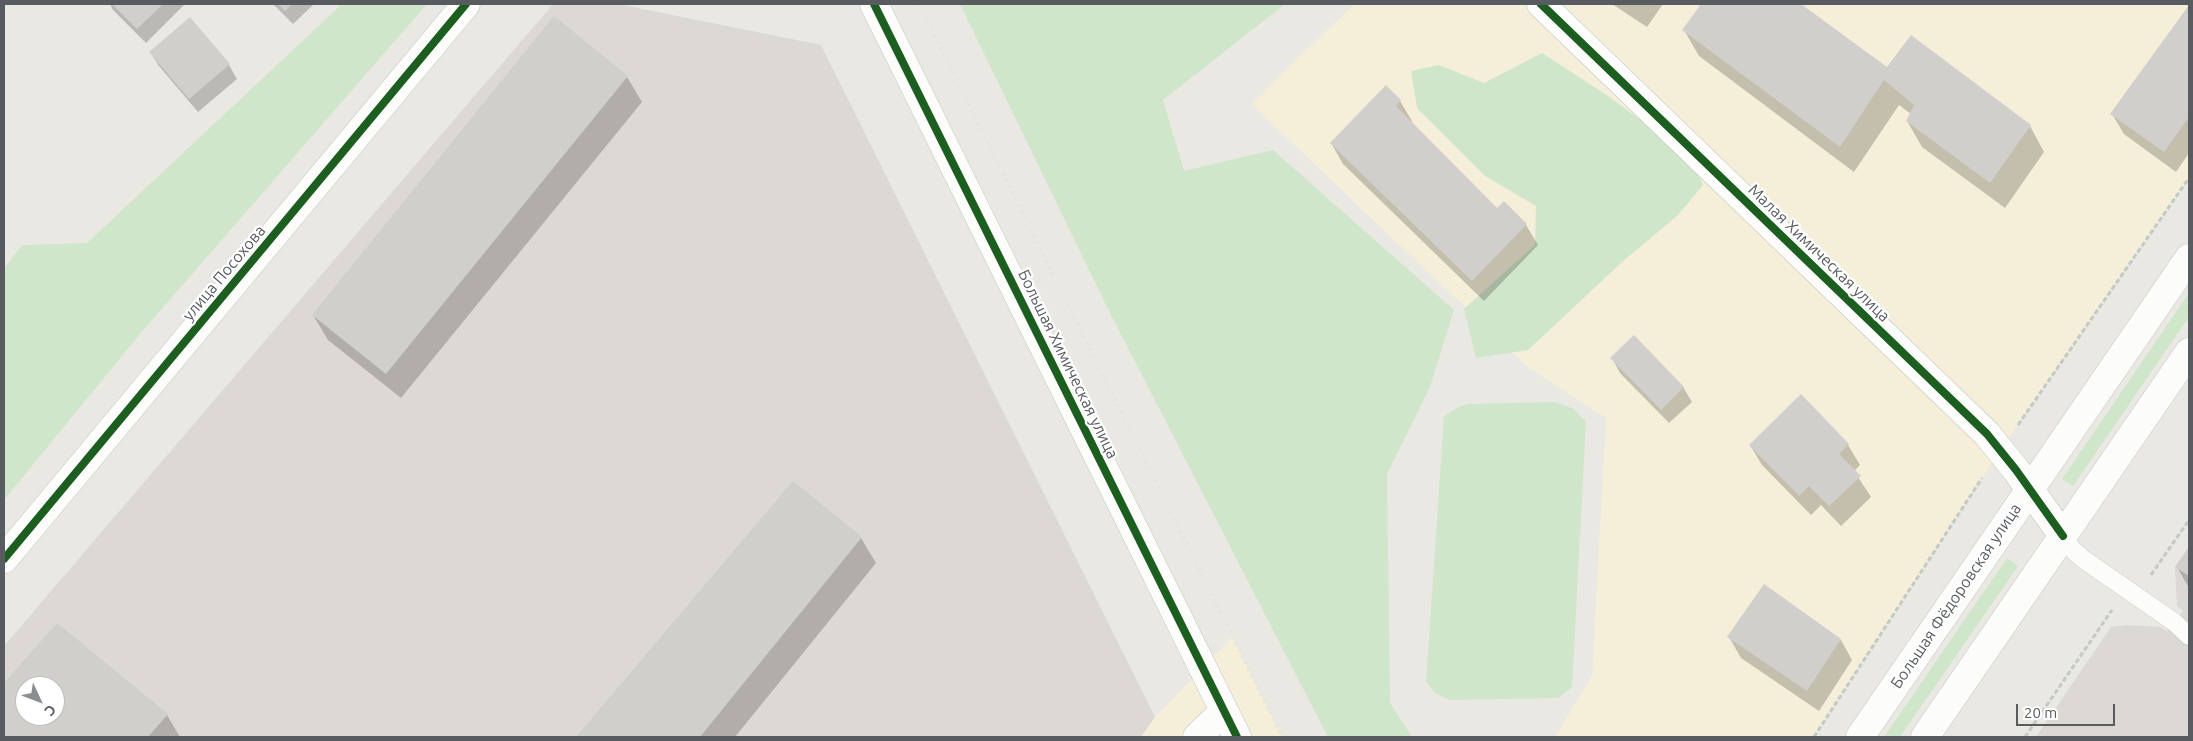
<!DOCTYPE html>
<html>
<head>
<meta charset="utf-8">
<style>
	body { margin:0 }
	#map { position:relative; width:2193px; height:741px; overflow:hidden; background:#e9e8e2; font-family:Ubuntu,sans-serif }
	canvas { display:block }
	.frame { position:absolute; inset:0; border:5px solid #585c61; pointer-events:none }
	.north { position:absolute; left:15px; top:676px; width:50px; height:50px; box-sizing:border-box; background:#fff; border:1px solid #bcbec0; border-radius:50%; rotate:133deg; font-size:14px; font-weight:700; line-height:20px; text-align:center; color:#585c61 }
	.north::after { content:''; display:block; margin:auto; width:18px; height:22px; background:#8b8d8e; clip-path:polygon(50% 0,100% 100%,50% 72%,0 100%) }
	.scale { position:absolute; left:2016px; top:704px; width:99px; height:22px; box-sizing:border-box; border:2px solid #585c61; border-top:0; padding-left:6px; font-size:15px; line-height:18px; white-space:nowrap; color:#585c61; -webkit-text-stroke:4px #fff; paint-order:stroke }
</style>
</head>
<body>
<div id="map">
<canvas width="2193" height="741"></canvas>
<div class="frame"></div>
<div class="north">С</div>
<div class="scale">20 m</div>
</div>
<script>
const ctx = document.querySelector('canvas').getContext('2d');
ctx.lineJoin = 'round';
function paint(path, color) {
  ctx.fillStyle = color;
  ctx.fill(path, 'evenodd');
}
function shape(rows) {
  const path = new Path2D();
  for (const r of rows) {
    path.moveTo(r[0], r[1]);
    for (let i = 2; i < r.length; i += 2) path.lineTo(r[i], r[i + 1]);
  }
  return path;
}
function trace(path, color, width, dash) {
  ctx.strokeStyle = color;
  ctx.lineWidth = width;
  ctx.lineCap = dash ? 'butt' : 'round';
  ctx.setLineDash(dash || []);
  ctx.stroke(path);
}
function drawText(font, color, halo, rows, align = 'center') {
  ctx.font = font + ' Ubuntu,sans-serif';
  ctx.lineWidth = 4.5;
  ctx.setLineDash([]);
  ctx.textBaseline = 'middle';
  ctx.strokeStyle = halo;
  ctx.fillStyle = color;
  for (const [text, x, y, turn = 0] of rows) {
    ctx.save();
    ctx.translate(x, y);
    ctx.rotate((+turn || 0) * Math.PI / 180);
    ctx.textAlign = isNaN(turn) ? turn : align;
    if (halo) ctx.strokeText(text, 0, 0);
    ctx.fillText(text, 0, 0);
    ctx.restore();
  }
}
paint(shape([
	[1354,4,2189,4,2189,178,2001,449,1814,737,1555,737,1592,676,1606,418,1528,367,1251,104],
	[1232,637,1282,737,1141,737,1155,717]
]), '#f5eed9');
paint(shape([
	[553,4,618,4,821,45,1155,717,1141,737,4,737,4,646],
	[25,686,55,686,55,716,25,716],
	[2189,547,2189,737,2036,737,2111,627,2126,625,2160,627,2167,631,2183,611,2177,606,2175,567]
]), '#dcd9d5');
paint(shape([
	[342,4,427,4,140,334,4,500,4,269,22,245,87,243],
	[960,4,1285,4,1163,100,1184,171,1273,150,1454,310,1430,387,1387,474,1390,703,1412,737,1328,737,1108,309],
	[1542,53,1605,94,1688,154,1703,185,1678,215,1622,262,1528,350,1476,358,1464,309,1535,245,1536,206,1485,176,1417,108,1411,71,1439,65,1484,83],
	[2189,293,2189,317,2073,486,2062,479],
	[1555,402,1574,409,1586,422,1572,687,1559,698,1450,700,1435,693,1426,682,1444,416,1458,407,1468,404],
	[2007,558,2018,566,1900,737,1884,737]
]), '#d0e6cb');
paint(shape([
	[110,4,185,4,146,43,113,10],
	[273,4,314,4,293,24],
	[1612,4,1663,4,1647,27],
	[1702,4,1799,4,1887,69,2030,126,2044,152,2005,208,1922,147,1907,121,1911,114,1899,105,1854,172,1699,56,1684,30],
	[2189,7,2189,153,2176,172,2124,134,2112,114],
	[190,19,229,65,237,79,198,112,159,66,150,52],
	[627,77,642,102,401,398,328,340,313,315],
	[1386,86,1400,101,1412,121,1411,123,1497,210,1526,225,1538,245,1484,301,1343,164,1331,143],
	[1612,358,1683,387,1692,402,1669,423,1620,373],
	[1750,445,1848,445,1860,465,1854,471,1871,497,1841,526,1821,505,1811,515,1762,465],
	[793,483,861,538,876,563,735,737,577,737],
	[2189,549,2189,588,2177,567],
	[57,625,167,715,180,737,4,737,4,685],
	[25,686,55,686,55,716,25,716],
	[1729,637,1841,640,1852,660,1819,711,1741,658]
]), '#0003');
paint(shape([
	[112,4,163,4,137,29],
	[278,4,292,4,285,11],
	[1701,4,1801,4,1887,67,1911,35,2031,125,1990,183,1906,121,1914,105,1884,80,1840,147,1682,30],
	[2189,5,2189,117,2164,152,2110,114],
	[554,16,628,76,386,374,312,315],
	[190,17,230,64,189,99,149,52],
	[1386,85,1401,100,1396,106,1497,208,1504,201,1527,224,1472,281,1330,143],
	[1634,335,1684,387,1661,410,1610,358],
	[1801,394,1849,444,1839,454,1861,476,1829,506,1809,486,1799,496,1749,445],
	[793,481,862,537,700,737,576,737],
	[2189,547,2189,576,2175,567],
	[1764,584,1841,639,1807,691,1727,637],
	[57,623,168,714,148,737,4,737,4,683],
	[25,686,55,686,55,716,25,716]
]), '#d0cfcc');
const service = shape([
	[2063,536,2072,549,2083,559,2174,622,2189,636]
]);
const minor = shape([
	[874,4,1237,737],
	[1541,4,1987,434,2016,470,2063,536],
	[4,559,466,4],
	[1197,737,1224,711]
]);
const secondary = shape([
	[1860,737,2189,258],
	[1925,737,2189,352]
]);
trace(service, '#c5c5c3', 19);
trace(minor, '#c5c5c3', 29);
trace(secondary, '#c5c6c4', 29);
trace(shape([
	[2018,425,2189,178],
	[2151,575,2189,520],
	[1814,737,1982,478],
	[2025,737,2112,610]
]), '#c3cac6', 3, [5, 2.5]);
trace(service, '#fcfcfb', 18);
trace(minor, '#fcfcfb', 28);
trace(secondary, '#fcfcfb', 28);
trace(shape([
	[919,4,1282,737]
]), '#e1e1e0', 4, [1, 6]);
trace(shape([
	[874,4,1237,737],
	[1541,4,1987,434,2016,470,2063,536],
	[4,559,466,4]
]), '#1b5e20', 8);
drawText('16px', '#585c61', '#fff', [
	["Малая Химическая улица",1819,253,44],
	["улица Посохова",224,273,-50],
	["Большая Химическая улица",1068,364,64],
	["Большая Фёдоровская улица",1956,596,-56]
]);
</script>
</body>
</html>
